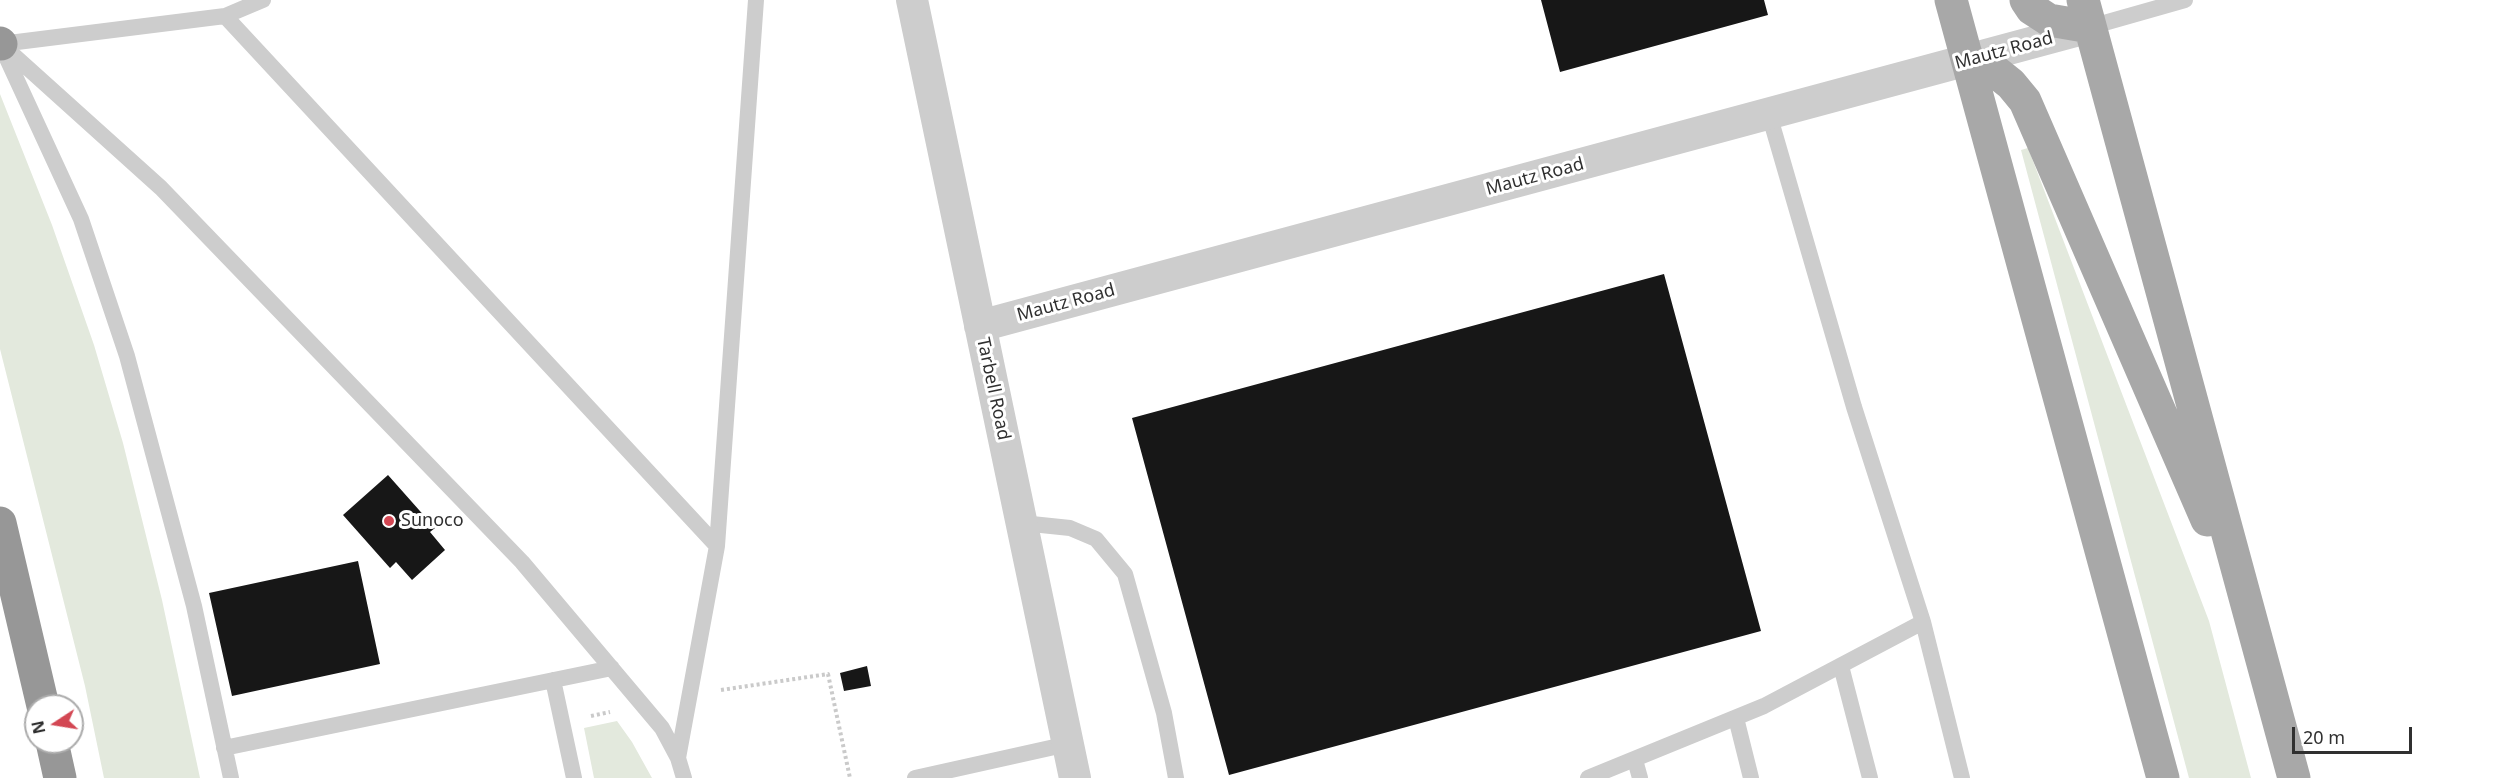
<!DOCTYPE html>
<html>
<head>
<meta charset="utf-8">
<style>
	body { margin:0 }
	#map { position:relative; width:2511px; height:778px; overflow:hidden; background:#fff; font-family:"Noto Sans",sans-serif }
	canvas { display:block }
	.north { position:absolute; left:24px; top:694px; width:60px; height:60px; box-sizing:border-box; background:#fff; border:2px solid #acacac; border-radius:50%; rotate:258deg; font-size:16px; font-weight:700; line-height:24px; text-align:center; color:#303030 }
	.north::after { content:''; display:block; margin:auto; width:21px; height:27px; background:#d34753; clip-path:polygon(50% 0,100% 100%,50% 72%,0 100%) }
	.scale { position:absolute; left:2292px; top:727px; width:120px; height:27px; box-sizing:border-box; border:3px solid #303030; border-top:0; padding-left:8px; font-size:18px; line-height:21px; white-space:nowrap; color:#303030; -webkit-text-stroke:4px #fff; paint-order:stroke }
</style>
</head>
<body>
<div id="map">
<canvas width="2511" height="778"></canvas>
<div class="north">N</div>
<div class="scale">20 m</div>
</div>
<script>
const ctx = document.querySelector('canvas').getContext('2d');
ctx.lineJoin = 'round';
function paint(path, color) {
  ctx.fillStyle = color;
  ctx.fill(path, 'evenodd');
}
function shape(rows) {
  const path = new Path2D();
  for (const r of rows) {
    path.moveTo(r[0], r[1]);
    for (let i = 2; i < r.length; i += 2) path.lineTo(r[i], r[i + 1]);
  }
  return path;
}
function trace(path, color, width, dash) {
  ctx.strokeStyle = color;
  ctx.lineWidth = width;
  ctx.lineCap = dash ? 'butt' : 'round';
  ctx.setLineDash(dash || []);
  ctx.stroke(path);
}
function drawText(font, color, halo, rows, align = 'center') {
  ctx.font = font + ' "Noto Sans",sans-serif';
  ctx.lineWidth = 6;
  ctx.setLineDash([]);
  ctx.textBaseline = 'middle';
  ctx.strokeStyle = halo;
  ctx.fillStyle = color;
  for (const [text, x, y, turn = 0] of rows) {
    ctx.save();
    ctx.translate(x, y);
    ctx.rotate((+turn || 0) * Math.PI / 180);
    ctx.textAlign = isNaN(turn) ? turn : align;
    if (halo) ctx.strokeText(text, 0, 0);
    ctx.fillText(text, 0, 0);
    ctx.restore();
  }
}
paint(shape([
	[0,94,52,225,94,345,123,443,162,600,200,778,104,778,85,686,0,349],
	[2028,148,2209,621,2251,778,2189,778,2021,150],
	[617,721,632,742,652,778,594,778,584,728]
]), '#e3e9dd');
paint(shape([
	[1541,0,1764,0,1768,15,1560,72],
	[1664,274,1761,631,1229,775,1132,418],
	[388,475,435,528,430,532,445,550,412,580,396,562,390,568,343,515],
	[358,561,380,664,232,696,209,593],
	[867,666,871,686,844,691,840,673]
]), '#171717');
trace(shape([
	[721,690,828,674,850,778],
	[591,716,610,712]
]), '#cacaca', 4, [3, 3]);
trace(shape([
	[225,16,263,0],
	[2090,27,2185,0],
	[1,44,225,16,717,546,678,758],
	[1,44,161,188,522,562,662,728,678,758,684,778],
	[3,50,81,219,127,356,194,606,231,778],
	[1022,523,1070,528,1096,539,1125,574,1164,713,1176,778],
	[717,546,756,0],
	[1923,622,1962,778],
	[1841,666,1870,778],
	[553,680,574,778],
	[1736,718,1751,778],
	[224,748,612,668],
	[1635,760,1640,778],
	[915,778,1068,744],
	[1588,778,1764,706,1923,622,1854,407,1769,114]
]), '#cdcdcd', 16);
trace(shape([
	[912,0,1075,778],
	[980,326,2090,27]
]), '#cdcdcd', 32);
trace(shape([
	[1951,0,2163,778],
	[2026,0,2032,9,2049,20,2090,27],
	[2083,0,2294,778],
	[1968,61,1996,72,2011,84,2025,101,2207,520]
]), '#a8a8a8', 33);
trace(shape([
	[0,43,1,44],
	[0,523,43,706],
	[52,742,60,778]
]), '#979797', 33);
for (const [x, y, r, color] of [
	[389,521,6,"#d34753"]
]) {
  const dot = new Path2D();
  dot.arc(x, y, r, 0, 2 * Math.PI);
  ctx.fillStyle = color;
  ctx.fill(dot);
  trace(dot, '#fff', 2);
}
drawText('18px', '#303030', '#fff', [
	["Mautz Road",2004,51,-15],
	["Mautz Road",1535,177,-15],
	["Mautz Road",1066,303,-15],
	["Tarbell Road",993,389,78]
]);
drawText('18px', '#303030', '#fff', [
	["Sunoco",401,521]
], 'left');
</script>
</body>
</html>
